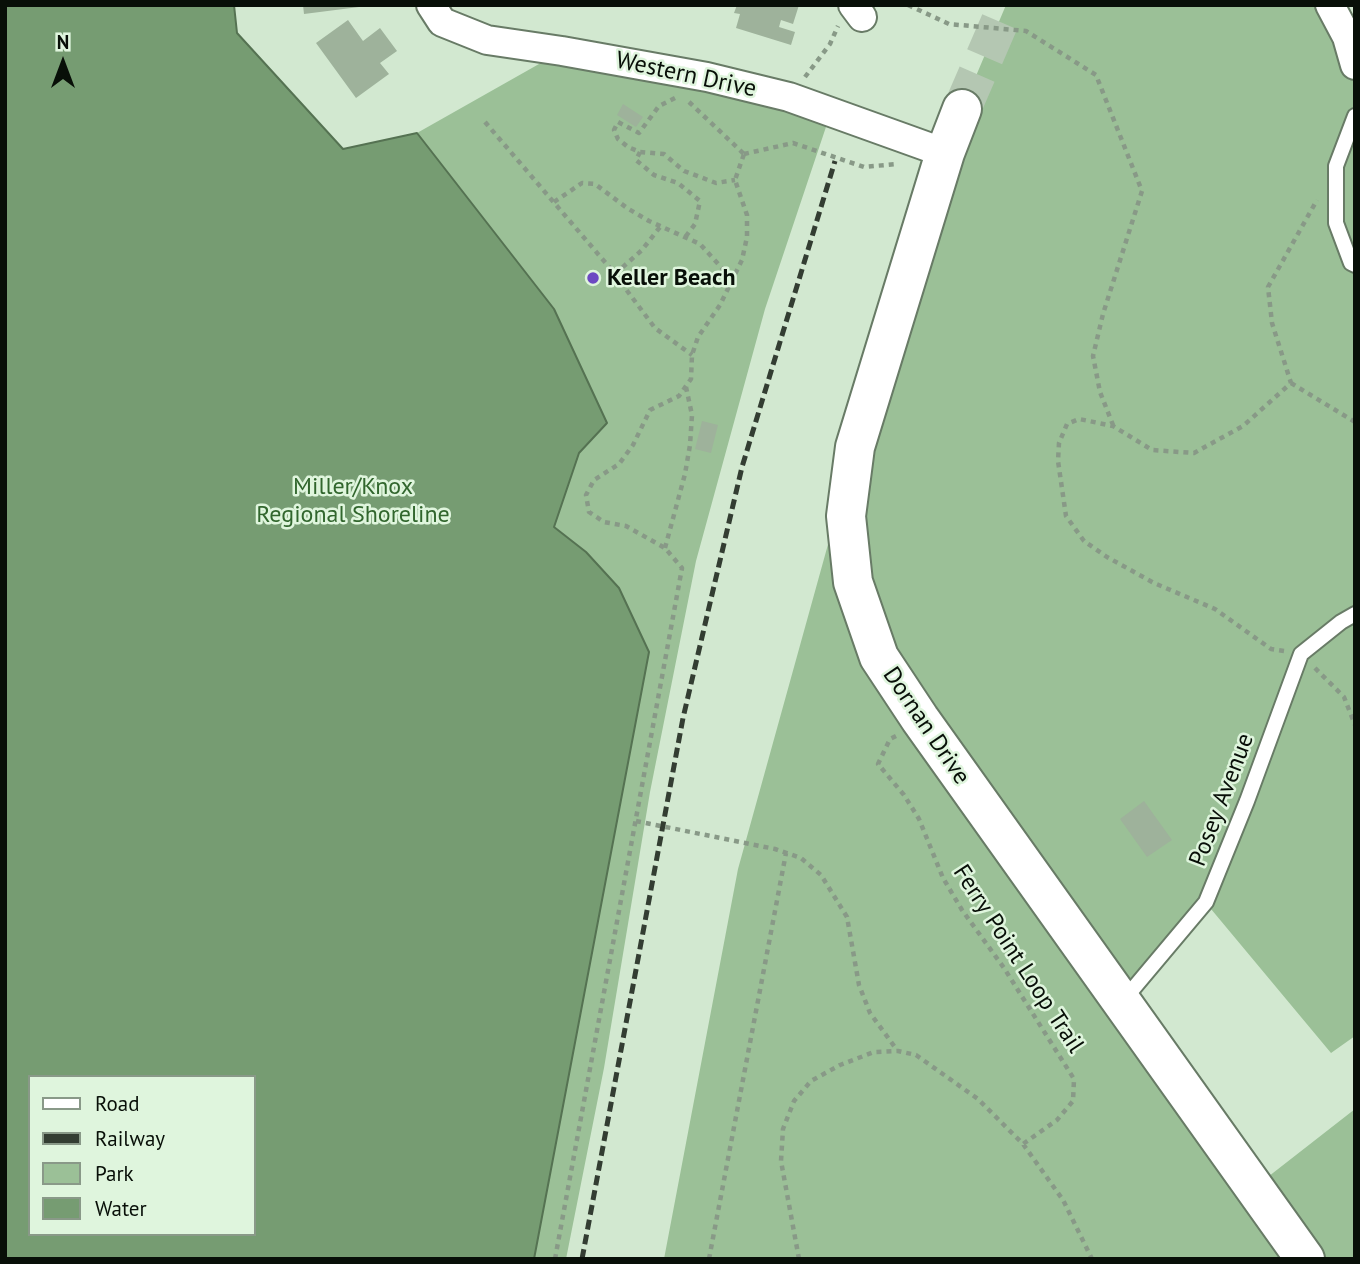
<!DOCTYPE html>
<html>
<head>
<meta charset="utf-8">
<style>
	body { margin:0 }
	#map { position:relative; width:1360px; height:1264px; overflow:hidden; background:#d2e8d0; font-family:"PT Sans",sans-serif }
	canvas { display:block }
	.frame { position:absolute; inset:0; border:7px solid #080f08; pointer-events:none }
	.legend { position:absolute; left:28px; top:1075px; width:228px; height:161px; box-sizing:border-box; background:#dff5dd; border:2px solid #899988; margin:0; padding:9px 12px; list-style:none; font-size:21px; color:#080f08 }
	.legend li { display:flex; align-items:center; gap:14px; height:35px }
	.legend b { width:35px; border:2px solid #899988 }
	.north { position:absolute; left:28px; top:28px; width:70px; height:70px; -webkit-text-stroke:5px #dff5dd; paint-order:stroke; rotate:0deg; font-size:19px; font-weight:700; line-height:28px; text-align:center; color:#080f08 }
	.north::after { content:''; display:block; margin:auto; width:24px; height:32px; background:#080f08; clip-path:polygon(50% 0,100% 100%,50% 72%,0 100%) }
</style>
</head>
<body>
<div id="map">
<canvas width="1360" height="1264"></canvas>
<div class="frame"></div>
<ul class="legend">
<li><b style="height:9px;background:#fff"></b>Road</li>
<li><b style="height:9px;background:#333d32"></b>Railway</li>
<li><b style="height:19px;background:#9bc097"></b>Park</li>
<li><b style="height:19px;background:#769c72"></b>Water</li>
</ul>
<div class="north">N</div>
</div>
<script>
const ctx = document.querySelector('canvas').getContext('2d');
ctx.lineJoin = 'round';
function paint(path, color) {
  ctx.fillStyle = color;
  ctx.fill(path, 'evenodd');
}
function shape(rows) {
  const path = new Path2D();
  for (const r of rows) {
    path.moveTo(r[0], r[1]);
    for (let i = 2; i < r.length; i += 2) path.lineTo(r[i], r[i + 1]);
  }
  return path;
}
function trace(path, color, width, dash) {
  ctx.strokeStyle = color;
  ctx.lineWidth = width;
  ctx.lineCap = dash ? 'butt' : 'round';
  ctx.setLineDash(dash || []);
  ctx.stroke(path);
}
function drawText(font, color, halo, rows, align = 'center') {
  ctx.font = font + ' "PT Sans",sans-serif';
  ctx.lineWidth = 5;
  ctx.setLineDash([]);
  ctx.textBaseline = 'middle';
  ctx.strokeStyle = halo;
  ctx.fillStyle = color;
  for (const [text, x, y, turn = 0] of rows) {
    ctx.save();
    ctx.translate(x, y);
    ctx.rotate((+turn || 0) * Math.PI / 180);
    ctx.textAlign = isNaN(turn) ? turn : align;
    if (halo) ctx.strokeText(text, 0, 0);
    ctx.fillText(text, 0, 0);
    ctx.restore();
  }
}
paint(shape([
	[5,5,234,5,237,33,343,149,417,133,562,51,831,112,765,309,696,561,650,792,604,1068,566,1259,5,1259],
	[30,1077,254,1077,254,1234,30,1234],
	[1006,5,1330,5,1355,65,1355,1036,1331,1053,1206,903,1122,1003,1255,1187,1355,1109,1355,1259,664,1259,738,869,855,447,962,109]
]), '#9bc097');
const water = shape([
	[5,5,234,5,237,33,343,149,417,133,554,309,607,423,579,453,554,527,586,552,619,588,649,652,534,1259,5,1259,5,5],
	[30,1077,254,1077,254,1234,30,1234,30,1077]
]);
paint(water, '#769c72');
trace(water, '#557252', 2);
paint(shape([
	[303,5,359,5,359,7,304,14],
	[737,5,799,5,793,24,781,20,779,27,795,32,791,45,736,28,740,14,734,13],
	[348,20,363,41,380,28,397,51,380,63,389,74,356,98,316,43],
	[623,104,643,117,636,127,617,115],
	[702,421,718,425,711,453,695,449],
	[1144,801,1172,840,1147,857,1120,819]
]), '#9eb29b');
trace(shape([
	[962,109,1007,5]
]), '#b4c7b2', 38, [38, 19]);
const lane = shape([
	[1355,116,1336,166,1336,223,1351,263,1355,265],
	[1122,1002,1206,902,1247,801,1301,654,1341,622,1355,614]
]);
const street = shape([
	[431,5,442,22,487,40,562,51,707,77,789,97,945,153],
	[853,5,862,17],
	[1330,5,1347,37,1355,65]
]);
const secondary = shape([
	[962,109,945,153,855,447,846,516,853,582,879,657,920,719,1305,1259]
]);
trace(lane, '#687b66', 18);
trace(street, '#687b66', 32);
trace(secondary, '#687b66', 42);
trace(shape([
	[908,5,949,24,1026,31,1096,75,1142,191,1103,314,1093,356,1100,392,1113,425],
	[805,77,830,44,838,26],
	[675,98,659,106,639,133,618,122,614,130,618,139,628,147,640,152,664,154,684,171,716,183,735,180],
	[689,102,744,154],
	[485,122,610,268,655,328,692,355],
	[640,152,636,160,654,175,678,183,700,201,695,224,686,236],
	[744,154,793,143,864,167,896,164],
	[554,202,582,183,595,184,627,208,649,221,700,244,732,279],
	[615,274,642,250,660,227],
	[1291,383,1355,422],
	[665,548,685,474,690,445,692,415,686,387],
	[1284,651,1271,649,1215,609,1154,583,1107,557,1084,541,1066,516,1058,461,1059,443,1067,424,1079,419,1113,426,1152,450,1194,453,1243,426,1291,383,1272,323,1268,287,1317,200],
	[1315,668,1344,697,1355,725],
	[896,736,890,739,878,764,904,795,919,819,943,878,962,910,1004,968,1074,1079,1073,1101,1057,1120,1023,1144],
	[636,821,775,849,801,858,821,875,847,917,859,985,870,1013,897,1050],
	[555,1259,682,568,665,548,626,526,604,522,589,512,586,495,594,480,619,464,633,445,650,410,679,396,691,379,692,355,698,337,720,305,742,260,747,237,747,215,735,180,744,154],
	[709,1259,786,853],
	[799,1259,781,1161,783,1129,794,1101,811,1081,840,1065,874,1052,898,1051,916,1055,978,1099,1023,1144,1063,1200,1092,1259]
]), '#889987', 4.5, [5, 5]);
trace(lane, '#fff', 14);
trace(street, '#fff', 28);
trace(secondary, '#fff', 38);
trace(shape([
	[582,1259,683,718,742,467,835,161]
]), '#333d32', 5, [10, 5]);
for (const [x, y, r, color] of [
	[593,278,7,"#6d49c2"]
]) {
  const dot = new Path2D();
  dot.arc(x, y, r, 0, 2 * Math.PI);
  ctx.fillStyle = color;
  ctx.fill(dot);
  trace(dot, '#dff5dd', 2.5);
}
drawText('24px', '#080f08', '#dff5dd', [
	["Western Drive",686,75,12],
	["Dornan Drive",926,726,56],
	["Posey Avenue",1222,800,-69],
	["Ferry Point Loop Trail",1018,959,57]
]);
drawText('bold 24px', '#080f08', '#dff5dd', [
	["Keller Beach",607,278]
], 'left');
drawText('24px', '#31662d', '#dff5dd', [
	["Miller/Knox",353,487],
	["Regional Shoreline",353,515]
]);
</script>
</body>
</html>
